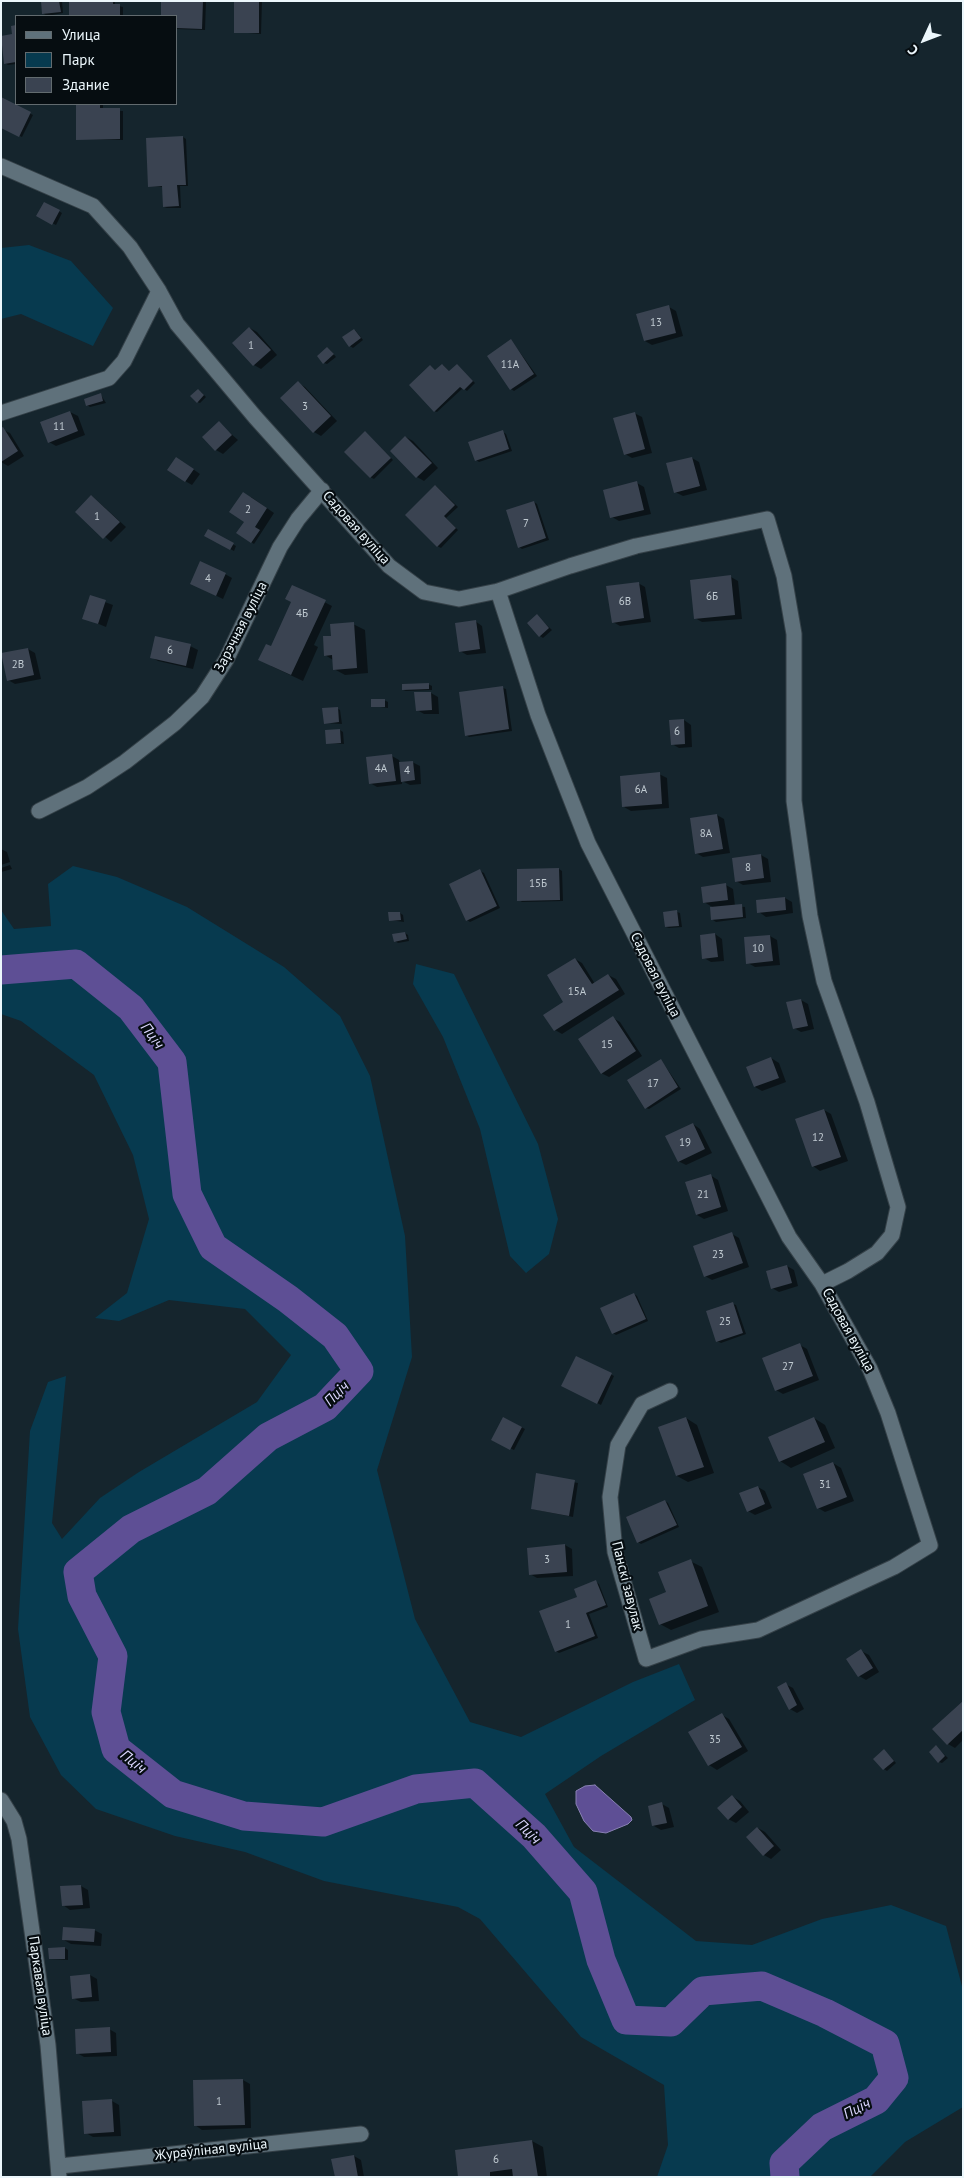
<!DOCTYPE html>
<html>
<head>
<meta charset="utf-8">
<style>
	body { margin:0 }
	#map { position:relative; width:964px; height:2178px; overflow:hidden; background:#15252d; font-family:"PT Sans",sans-serif }
	canvas { display:block }
	.frame { position:absolute; inset:0; border:2px solid #ecf7fc; pointer-events:none }
	.legend { position:absolute; left:15px; top:15px; width:162px; height:90px; box-sizing:border-box; background:#060d11; border:1px solid #626b6f; margin:0; padding:6px 9px; list-style:none; font-size:15px; color:#ecf7fc }
	.legend li { display:flex; align-items:center; gap:10px; height:25px }
	.legend b { width:25px; border:1px solid #626b6f }
	.north { position:absolute; left:899px; top:15px; width:50px; height:50px; -webkit-text-stroke:4px #060d11; paint-order:stroke; rotate:227deg; font-size:14px; font-weight:700; line-height:20px; text-align:center; color:#ecf7fc }
	.north::after { content:''; display:block; margin:auto; width:18px; height:22px; background:#ecf7fc; clip-path:polygon(50% 0,100% 100%,50% 72%,0 100%) }
</style>
</head>
<body>
<div id="map">
<canvas width="964" height="2178"></canvas>
<div class="frame"></div>
<ul class="legend">
<li><b style="height:6px;background:#5f717b"></b>Улица</li>
<li><b style="height:14px;background:#073a4f"></b>Парк</li>
<li><b style="height:14px;background:#3a4351"></b>Здание</li>
</ul>
<div class="north">С</div>
</div>
<script>
const ctx = document.querySelector('canvas').getContext('2d');
ctx.lineJoin = 'round';
function paint(path, color) {
  ctx.fillStyle = color;
  ctx.fill(path, 'evenodd');
}
function shape(rows) {
  const path = new Path2D();
  for (const r of rows) {
    path.moveTo(r[0], r[1]);
    for (let i = 2; i < r.length; i += 2) path.lineTo(r[i], r[i + 1]);
  }
  return path;
}
function trace(path, color, width, dash) {
  ctx.strokeStyle = color;
  ctx.lineWidth = width;
  ctx.lineCap = dash ? 'butt' : 'round';
  ctx.setLineDash(dash || []);
  ctx.stroke(path);
}
function drawText(font, color, halo, rows, align = 'center') {
  ctx.font = font + ' "PT Sans",sans-serif';
  ctx.lineWidth = 4.5;
  ctx.setLineDash([]);
  ctx.textBaseline = 'middle';
  ctx.strokeStyle = halo;
  ctx.fillStyle = color;
  for (const [text, x, y, turn = 0] of rows) {
    ctx.save();
    ctx.translate(x, y);
    ctx.rotate((+turn || 0) * Math.PI / 180);
    ctx.textAlign = isNaN(turn) ? turn : align;
    if (halo) ctx.strokeText(text, 0, 0);
    ctx.fillText(text, 0, 0);
    ctx.restore();
  }
}
paint(shape([
	[29,245,71,261,113,308,93,346,21,314,1,319,1,248],
	[73,866,117,877,187,907,284,967,340,1016,370,1076,405,1236,412,1357,377,1470,415,1619,470,1722,521,1737,633,1682,679,1664,695,1700,601,1756,545,1794,574,1847,696,1941,752,1945,822,1919,891,1905,946,1926,963,1990,963,2107,905,2142,870,2177,657,2177,668,2145,664,2085,581,2037,480,1919,458,1907,324,1881,245,1852,175,1836,96,1809,61,1775,30,1717,18,1629,30,1431,48,1382,66,1376,52,1523,62,1539,100,1498,139,1472,257,1402,291,1355,245,1309,169,1300,119,1321,95,1318,127,1293,149,1219,133,1155,94,1075,21,1021,1,1014,1,910,14,929,51,926,48,884],
	[416,964,454,974,538,1144,558,1219,549,1254,526,1273,510,1256,480,1129,443,1037,413,984]
]), '#073a4f');
const water = shape([
	[595,1785,631,1817,632,1820,628,1824,606,1833,593,1831,584,1821,576,1804,576,1791,585,1786,595,1785]
]);
paint(water, '#5e4f95');
trace(water, '#8981b4', 1);
paint(shape([
	[42,1,62,1,63,13,47,16,44,14],
	[70,1,115,1,115,5,123,7,123,16,70,16],
	[162,1,206,1,205,30,176,29,176,16,162,16],
	[235,1,262,1,261,34,235,32],
	[16,26,16,64,8,65,5,63,1,37,14,35,12,27],
	[1,99,33,115,22,137,1,127],
	[77,104,103,104,103,110,123,111,123,140,78,139],
	[183,137,186,139,188,186,180,186,181,208,167,208,164,207,163,187,150,186],
	[45,203,62,213,56,225,38,216],
	[669,307,676,311,683,336,652,345,645,341],
	[250,328,257,332,277,355,261,369,254,365],
	[355,330,363,340,353,348,350,346],
	[511,340,537,376,514,391,511,389],
	[330,350,336,357,327,364,324,363],
	[443,365,450,372,457,365,475,383,467,391,463,388,437,412,434,411,430,366,436,371],
	[298,383,305,387,337,421,321,436,314,432],
	[201,392,206,397,200,403,197,402],
	[101,395,106,403,90,407,87,405],
	[70,412,78,416,85,435,56,446,49,442],
	[634,413,642,417,652,453,632,458,625,454],
	[219,423,238,440,223,454,216,450],
	[1,429,10,433,24,456,8,466,1,462],
	[503,432,506,434,512,451,479,462,476,460],
	[368,435,393,460,374,479,370,477],
	[406,437,413,441,438,468,424,481,417,477],
	[692,458,699,462,707,490,683,496,675,492],
	[183,462,200,474,192,485,185,481],
	[637,483,644,487,651,514,619,521,612,517],
	[436,486,458,507,446,518,458,530,441,548,437,546],
	[92,496,126,527,111,542,77,512],
	[251,497,274,513,254,544,251,542],
	[534,502,537,504,549,540,522,549,519,547],
	[208,531,236,546,234,551,205,536],
	[225,574,232,578,223,599,198,587],
	[731,577,738,581,742,619,702,622,695,618],
	[638,583,645,587,651,622,620,626,613,622],
	[293,586,332,606,314,645,318,647,303,681,271,666,271,648,292,602],
	[91,597,113,605,106,627,84,618],
	[537,616,552,630,543,638,540,636],
	[475,621,482,626,486,653,467,655,460,651],
	[353,624,365,630,368,673,345,675,334,669,333,660,325,655,333,637],
	[190,646,198,650,193,669,158,661,151,657],
	[28,649,35,653,41,679,15,684,8,680],
	[428,684,432,686,432,690,406,691,403,690],
	[503,688,506,689,512,731,469,737,466,735],
	[431,693,438,697,439,714,424,714,417,710],
	[384,700,388,702,388,708,373,706],
	[337,708,340,710,342,724,325,723],
	[684,720,691,725,692,747,679,748,672,744],
	[340,730,343,732,344,744,327,743],
	[392,756,399,760,400,763,412,762,420,766,421,784,410,785,402,781,402,784,377,787,370,783],
	[659,774,667,778,669,808,631,811,624,807],
	[717,815,724,819,730,853,703,857,696,853],
	[1,849,7,852,10,862,1,865],
	[761,855,768,859,771,882,743,885,736,881],
	[10,865,12,869,1,872,1,868],
	[559,869,562,871,563,901,522,902,519,900],
	[480,871,484,873,500,908,470,922,467,920],
	[726,885,733,889,735,906,745,907,746,918,716,922,713,920,714,908,704,902],
	[785,898,792,902,793,913,766,917,759,912],
	[677,912,680,913,682,927,669,928,666,927],
	[400,913,403,915,404,922,390,920],
	[405,933,408,935,409,941,398,943,395,941],
	[715,934,722,939,724,961,711,962,704,958],
	[770,936,777,940,780,965,755,967,748,963],
	[575,959,582,963,595,984,608,975,616,979,625,994,562,1034,555,1030,565,1002],
	[801,1000,808,1004,814,1029,801,1032,794,1028],
	[613,1018,620,1022,642,1056,609,1077,601,1073],
	[771,1058,779,1063,786,1082,762,1091,755,1087],
	[661,1060,681,1089,649,1109,646,1108],
	[824,1110,831,1114,848,1161,820,1171,813,1166],
	[693,1124,700,1129,712,1153,686,1165,678,1161],
	[710,1175,718,1180,728,1211,704,1219,697,1215],
	[732,1234,739,1238,749,1267,712,1280,705,1276],
	[787,1266,794,1270,798,1286,779,1292,772,1288],
	[634,1294,637,1296,648,1321,616,1335,613,1333],
	[733,1304,736,1305,746,1334,721,1343,717,1341],
	[800,1345,807,1349,819,1380,783,1394,776,1390],
	[577,1357,614,1376,601,1405,563,1386],
	[504,1418,525,1429,514,1450,493,1440],
	[686,1418,697,1425,714,1473,688,1482,677,1476],
	[814,1418,825,1425,835,1448,791,1468,780,1461],
	[833,1463,841,1468,854,1501,825,1512,818,1508],
	[537,1475,578,1483,573,1517,532,1509],
	[758,1487,765,1491,772,1508,755,1515,748,1511],
	[665,1501,668,1503,679,1527,641,1544,638,1542],
	[565,1545,572,1549,573,1576,537,1578,530,1574,529,1549],
	[690,1561,702,1567,719,1612,671,1630,660,1624,668,1593],
	[596,1582,599,1584,608,1607,589,1614,598,1638,559,1653,556,1651,578,1597],
	[861,1651,869,1655,879,1672,866,1680,859,1676],
	[785,1684,793,1688,804,1709,797,1713,790,1709],
	[963,1702,963,1740,955,1748,948,1744],
	[722,1715,729,1719,748,1751,717,1770,709,1765,690,1733],
	[936,1747,948,1758,942,1763,939,1762],
	[887,1753,896,1763,887,1771,884,1769],
	[733,1797,740,1801,749,1812,736,1823,728,1819],
	[662,1804,669,1808,674,1827,661,1830,654,1826],
	[758,1828,765,1832,781,1850,771,1859,764,1855],
	[81,1886,88,1890,90,1908,70,1910,63,1905],
	[94,1930,102,1934,101,1946,71,1944,64,1940],
	[65,1948,68,1950,68,1960,50,1959],
	[90,1975,97,1979,99,2001,81,2002,73,1998],
	[109,2029,116,2033,117,2056,84,2057,77,2053],
	[243,2080,250,2084,251,2128,202,2130,195,2125],
	[112,2101,119,2105,121,2136,93,2137,86,2133],
	[532,2141,543,2147,547,2177,459,2177],
	[354,2156,361,2160,364,2177,336,2177]
]), '#0007');
trace(shape([
	[1,970,76,964,131,1008,172,1062,187,1194,213,1247,288,1299,335,1336,359,1371,325,1407,268,1437,207,1491,131,1529,78,1572,82,1596,113,1656,106,1712,116,1749,173,1794,244,1816,323,1822,416,1789,475,1783,534,1836,583,1892,601,1960,626,2020,671,2022,703,1991,762,1986,825,2013,885,2044,894,2078,876,2100,822,2127,784,2163,785,2177]
]), '#5e4f95', 29);
paint(shape([
	[41,1,59,1,61,12,42,14],
	[69,1,113,1,113,4,120,4,120,16,69,16],
	[161,1,203,1,202,29,176,28,176,16,161,16],
	[234,1,259,1,259,33,234,33],
	[16,25,16,62,4,64,1,36,12,34,11,26],
	[1,97,31,112,19,137,1,128],
	[76,104,100,104,100,108,120,108,120,139,76,140],
	[183,136,186,185,177,185,179,206,163,207,162,186,148,187,146,138],
	[44,202,60,210,52,225,36,216],
	[669,305,676,333,644,341,636,314],
	[249,327,271,350,253,366,232,343],
	[354,329,361,338,349,347,342,337],
	[511,339,534,374,510,390,487,356],
	[327,347,334,354,323,364,317,356],
	[442,364,449,371,457,364,473,381,464,390,460,387,434,412,409,385,430,365,435,370],
	[298,381,331,416,313,433,280,398],
	[198,389,204,395,197,403,190,396],
	[101,393,103,401,86,406,84,399],
	[70,411,78,431,48,443,40,422],
	[635,412,645,449,624,455,613,418],
	[219,421,232,435,215,451,202,437],
	[3,427,18,451,1,462,1,428],
	[503,430,509,449,475,461,468,442],
	[365,431,391,458,370,478,344,452],
	[405,436,432,463,416,478,390,451],
	[176,457,194,469,185,482,167,470],
	[692,457,700,486,674,493,666,463],
	[637,481,644,510,610,518,603,490],
	[435,485,455,505,444,516,456,528,437,547,405,515],
	[243,492,267,508,255,527,260,530,251,543,236,533,244,522,229,512],
	[91,495,120,522,103,539,75,512],
	[534,501,546,538,518,548,506,510],
	[208,529,234,543,230,550,204,536],
	[200,561,226,573,216,596,190,584],
	[731,575,735,615,694,619,690,580],
	[639,582,644,618,612,623,606,586],
	[292,585,326,600,291,675,258,660,266,644,271,646,291,602,285,599],
	[90,595,106,600,98,624,82,619],
	[537,614,549,628,539,637,527,623],
	[476,620,480,649,459,652,455,623],
	[354,622,357,668,333,670,332,655,324,656,323,636,331,636,330,624],
	[155,636,191,644,186,666,150,658],
	[28,648,34,675,7,681,1,653],
	[429,683,429,689,402,690,402,684],
	[503,686,509,729,465,736,459,692],
	[414,692,431,692,432,710,416,711],
	[371,699,385,699,385,707,371,707],
	[338,707,339,722,324,724,322,708],
	[684,719,685,744,671,745,669,720],
	[340,729,341,743,326,744,325,730],
	[392,754,396,781,369,784,366,757],
	[413,761,415,780,401,782,399,762],
	[660,772,662,804,622,807,620,776],
	[717,814,723,849,695,854,690,818],
	[761,854,764,878,735,882,732,858],
	[559,868,560,900,517,901,517,869],
	[480,869,497,906,466,921,449,884],
	[726,883,728,900,703,903,701,887],
	[785,897,786,910,757,913,756,900],
	[742,904,743,917,711,920,710,907],
	[677,910,679,926,665,927,663,912],
	[388,912,400,912,401,920,389,921],
	[405,932,407,939,394,942,392,934],
	[715,933,718,957,702,959,700,935],
	[770,935,773,961,746,964,744,937],
	[575,958,592,984,608,974,619,990,554,1031,543,1015,563,1002,547,975],
	[801,999,808,1026,793,1029,786,1002],
	[613,1016,636,1051,601,1074,578,1039],
	[771,1057,779,1078,754,1087,746,1067],
	[661,1059,678,1087,645,1109,627,1080],
	[824,1109,841,1157,812,1167,795,1119],
	[693,1123,705,1149,678,1162,665,1136],
	[711,1174,721,1207,696,1215,685,1182],
	[732,1232,743,1263,704,1277,693,1246],
	[787,1265,792,1283,771,1289,766,1271],
	[634,1293,646,1319,612,1334,600,1308],
	[733,1302,743,1333,716,1342,706,1311],
	[800,1343,813,1376,775,1391,762,1358],
	[576,1356,612,1373,597,1404,561,1386],
	[503,1417,522,1427,510,1450,491,1440],
	[686,1417,704,1467,676,1476,658,1427],
	[814,1417,825,1442,779,1462,768,1437],
	[833,1462,847,1497,817,1509,803,1474],
	[536,1473,575,1480,569,1516,531,1509],
	[758,1486,765,1504,747,1512,739,1493],
	[665,1500,677,1525,637,1543,626,1517],
	[565,1544,567,1572,529,1575,527,1548],
	[691,1559,708,1606,659,1625,649,1599,666,1592,658,1572],
	[596,1580,606,1605,586,1613,595,1636,555,1652,539,1611,577,1597,574,1589],
	[861,1649,873,1668,858,1677,846,1659],
	[786,1682,797,1705,789,1710,777,1687],
	[963,1701,963,1730,947,1745,932,1729],
	[722,1713,742,1747,708,1766,688,1732],
	[936,1745,945,1756,938,1763,929,1752],
	[884,1749,894,1761,883,1770,873,1759],
	[732,1795,742,1807,728,1820,717,1808],
	[662,1802,667,1823,652,1826,648,1806],
	[757,1827,774,1846,763,1856,746,1837],
	[81,1885,83,1905,62,1906,60,1886],
	[63,1927,95,1929,94,1942,62,1940],
	[65,1947,65,1959,49,1959,48,1948],
	[90,1974,92,1997,72,1999,70,1976],
	[110,2027,111,2052,76,2054,75,2029],
	[243,2079,245,2125,194,2126,193,2080],
	[112,2099,114,2132,84,2134,82,2101],
	[532,2140,538,2177,513,2177,512,2169,490,2172,490,2177,458,2177,455,2150],
	[354,2155,358,2177,335,2177,331,2159]
]), '#3a4351');
const minor = shape([
	[1,166,93,206,130,247,159,291,177,324,255,417,389,566,424,592,459,599,498,591,570,566,636,546,767,519,784,576,794,634,794,801,810,916,824,981,867,1102,898,1207,892,1235,877,1253,848,1271,822,1284],
	[1,413,109,378,124,361,159,291],
	[498,591,538,715,588,843,789,1237,822,1284,870,1369,888,1413,930,1545,894,1567,758,1630,701,1639,646,1659,615,1552,610,1497,618,1445,642,1404,670,1391],
	[39,811,87,787,125,762,175,723,202,697,226,660,280,547,298,519,322,490],
	[1,1800,14,1821,19,1839,48,2045,59,2177],
	[60,2166,361,2134]
]);
trace(minor, '#354148', 17);
trace(minor, '#5f717b', 15);
drawText('11px', '#c0cad1', null, [
	["13",656,323],
	["1",251,346],
	["11А",510,365],
	["3",305,407],
	["11",59,427],
	["2",248,510],
	["1",97,517],
	["7",526,524],
	["4",208,579],
	["6Б",712,597],
	["6В",625,602],
	["4Б",302,614],
	["6",170,651],
	["2В",18,665],
	["6",677,732],
	["4А",381,769],
	["4",407,771],
	["6А",641,790],
	["8А",706,834],
	["8",748,868],
	["15Б",538,884],
	["10",758,949],
	["15А",577,992],
	["15",607,1045],
	["17",653,1084],
	["12",818,1138],
	["19",685,1143],
	["21",703,1195],
	["23",718,1255],
	["25",725,1322],
	["27",788,1367],
	["31",825,1485],
	["3",547,1560],
	["1",568,1625],
	["35",715,1740],
	["1",219,2102],
	["6",496,2160]
]);
drawText('14px', '#ecf7fc', '#060d11', [
	["Садовая вуліца",356,528,48],
	["Зарэчная вуліца",241,627,-63],
	["Садовая вуліца",655,975,63],
	["Садовая вуліца",848,1330,61],
	["Панскі завулак",627,1586,76],
	["Паркавая вуліца",40,1986,82],
	["Жураўліная вуліца",211,2150,-6]
]);
drawText('italic 15px', '#dbd6fe', '#060d11', [
	["Пціч",152,1036,53],
	["Пціч",337,1394,-45],
	["Пціч",133,1762,38],
	["Пціч",528,1832,44],
	["Пціч",857,2109,-27]
]);
</script>
</body>
</html>
